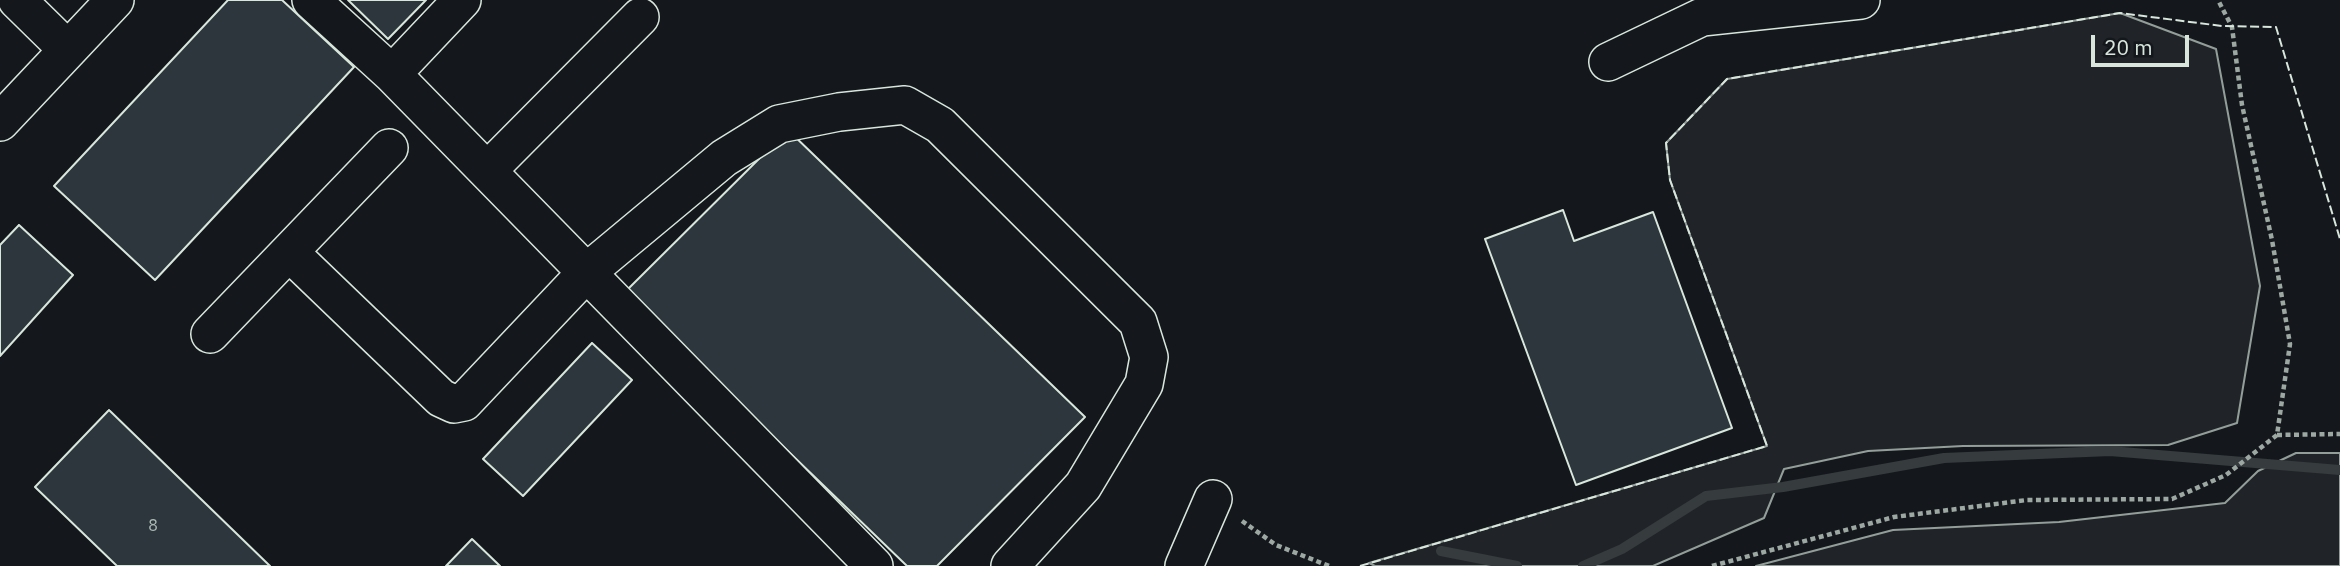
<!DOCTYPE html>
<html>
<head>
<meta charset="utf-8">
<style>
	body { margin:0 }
	#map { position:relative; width:2340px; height:566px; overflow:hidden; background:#14181c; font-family:"IBM Plex Sans",sans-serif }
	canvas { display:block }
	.scale { position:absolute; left:2091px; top:35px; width:98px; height:32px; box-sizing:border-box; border:4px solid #d8e6dc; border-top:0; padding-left:9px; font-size:21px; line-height:24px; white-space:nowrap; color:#d8e6dc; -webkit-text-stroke:5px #14181c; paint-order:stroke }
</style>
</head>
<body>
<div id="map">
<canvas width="2340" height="566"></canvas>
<div class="scale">20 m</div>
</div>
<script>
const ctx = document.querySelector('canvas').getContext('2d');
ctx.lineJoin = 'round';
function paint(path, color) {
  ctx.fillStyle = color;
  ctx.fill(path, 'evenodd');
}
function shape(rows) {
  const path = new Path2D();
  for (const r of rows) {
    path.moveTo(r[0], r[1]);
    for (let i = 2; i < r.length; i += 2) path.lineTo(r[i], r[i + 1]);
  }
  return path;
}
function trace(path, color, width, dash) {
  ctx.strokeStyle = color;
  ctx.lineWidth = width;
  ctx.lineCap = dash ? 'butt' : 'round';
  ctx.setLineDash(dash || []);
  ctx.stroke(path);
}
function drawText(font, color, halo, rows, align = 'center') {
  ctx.font = font + ' "IBM Plex Sans",sans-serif';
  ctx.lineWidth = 5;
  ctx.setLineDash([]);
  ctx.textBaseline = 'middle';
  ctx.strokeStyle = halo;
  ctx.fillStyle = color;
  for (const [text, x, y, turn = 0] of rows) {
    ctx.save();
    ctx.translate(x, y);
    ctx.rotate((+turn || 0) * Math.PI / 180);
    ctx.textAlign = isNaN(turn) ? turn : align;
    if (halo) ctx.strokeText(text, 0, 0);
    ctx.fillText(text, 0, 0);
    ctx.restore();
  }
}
const green = shape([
	[2120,13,2216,49,2260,286,2237,423,2168,445,1963,446,1868,451,1784,469,1764,518,1653,566,1375,566,1369,563,1767,446,1670,180,1666,143,1727,79,2120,13],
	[2296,453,2340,453,2340,566,1756,566,1893,530,2059,522,2225,503,2258,471,2296,453]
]);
paint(green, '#202428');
trace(green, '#939e99', 2);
trace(shape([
	[1441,551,1517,566],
	[1583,566,1622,549,1706,496,1783,487,1944,458,2110,451,2340,470]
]), '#363b3e', 10);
const building = shape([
	[228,0,282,0,354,67,155,280,54,186,228,0],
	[348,0,426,0,388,39,348,0],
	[788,130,1085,417,937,566,907,566,624,293,788,130],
	[1563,210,1574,241,1653,212,1732,428,1576,485,1485,239,1563,210],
	[19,225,73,275,0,356,0,245,19,225],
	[592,343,632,380,523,496,483,459,592,343],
	[109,410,270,566,117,566,35,487,109,410],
	[472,539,500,566,446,566,472,539]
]);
paint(building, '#2c363c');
trace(building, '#d8e6dc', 2);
const minor = shape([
	[17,0,68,50],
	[311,0,392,74,874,566],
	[1608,62,1702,17,1861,0],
	[392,74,462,0],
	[0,122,115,0],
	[488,170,640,17],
	[289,252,441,398,454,404,464,402,587,272,724,158,779,124,839,112,905,105,940,125,1138,322,1149,357,1144,384,1083,486,1010,566],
	[210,334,389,148],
	[1184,566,1213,499]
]);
trace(minor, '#d8e6dc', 40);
trace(shape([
	[2277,435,2340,434],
	[1242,521,1276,545,1329,566],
	[1712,566,1894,517,2027,500,2172,499,2226,475,2277,435,2290,344,2272,240,2242,105,2232,27,2218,0]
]), '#9da8a2', 4.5, [5, 3.5]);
trace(minor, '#14181c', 37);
trace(shape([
	[1360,566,1767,446,1670,180,1666,143,1727,79,2120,13,2222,26,2276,27,2340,239]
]), '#d8e6dc', 2, [9, 3.5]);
drawText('16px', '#adbab4', null, [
	["8",153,526]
]);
</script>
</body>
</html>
